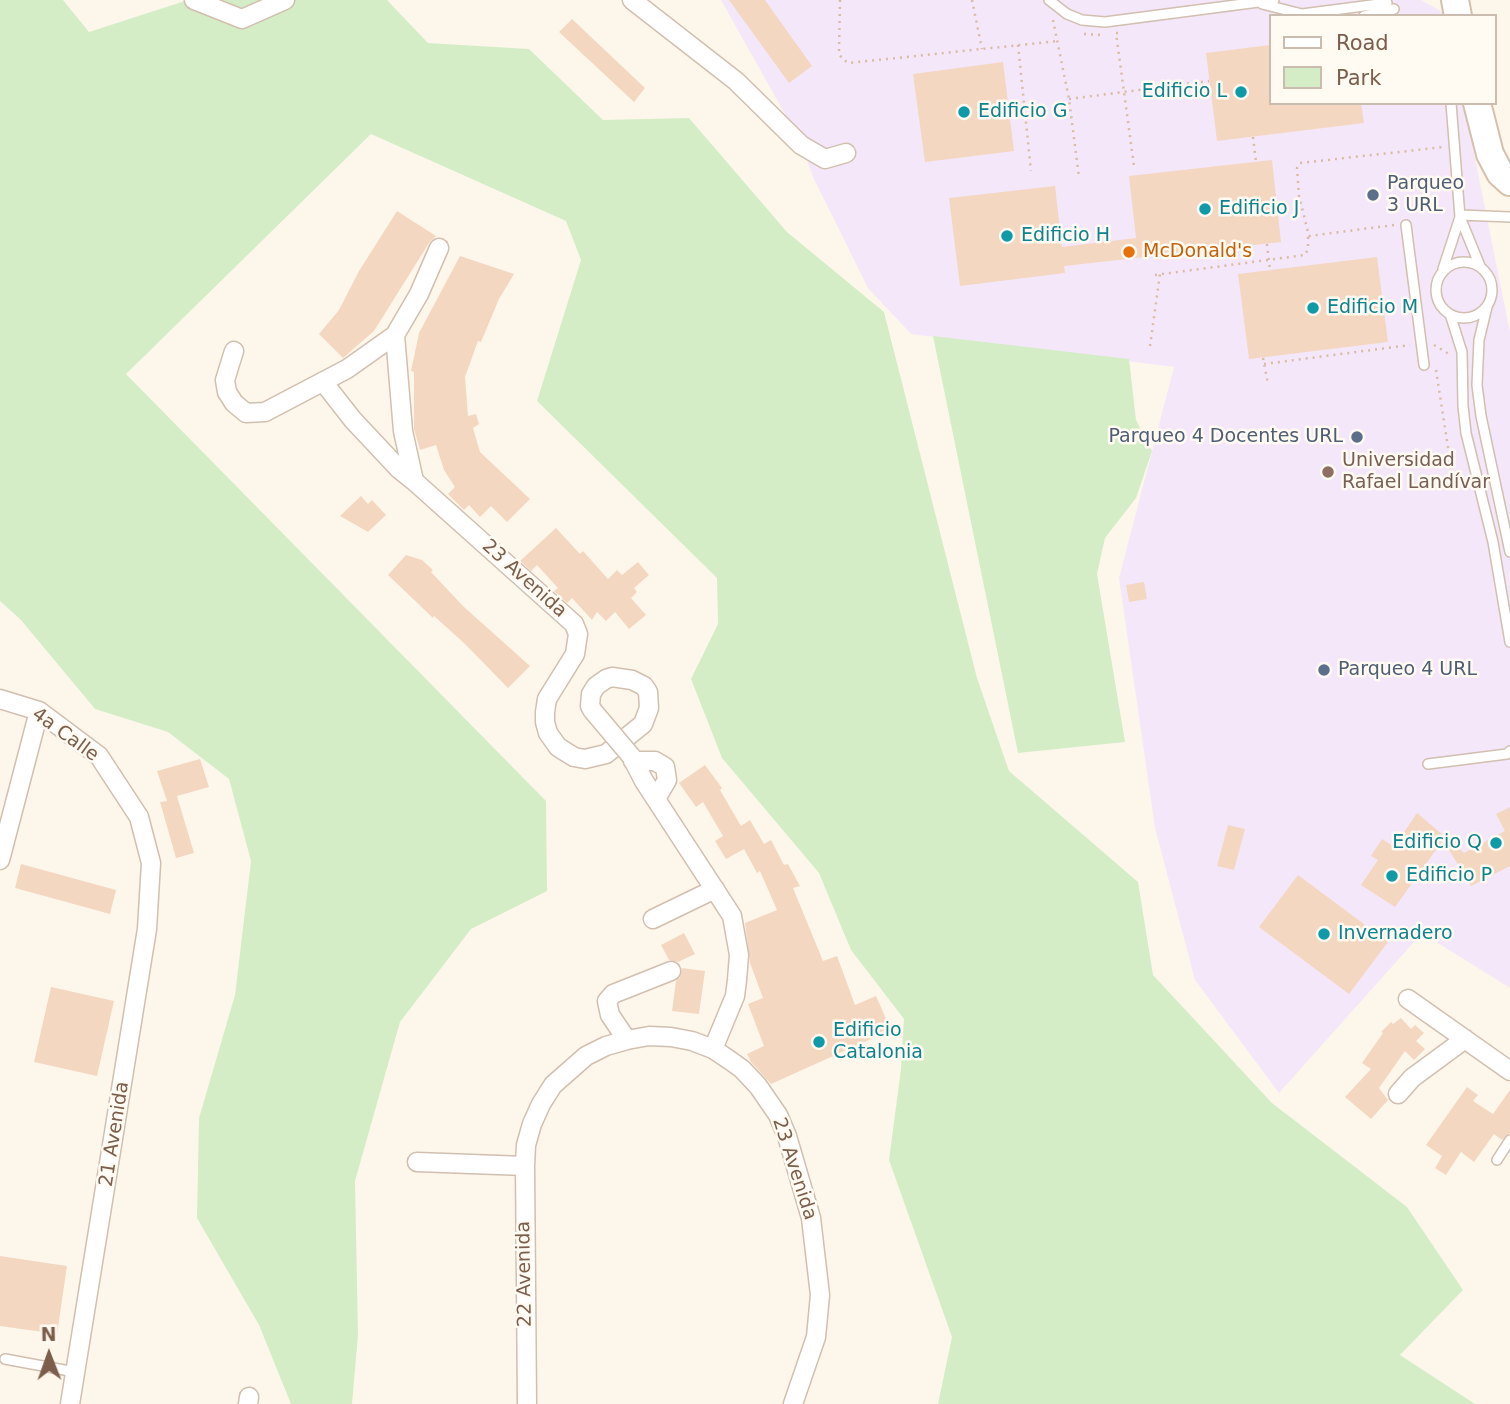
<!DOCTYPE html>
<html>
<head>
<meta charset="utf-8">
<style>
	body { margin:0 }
	#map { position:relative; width:1510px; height:1404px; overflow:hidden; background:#fdf7eb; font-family:"DejaVu Sans",sans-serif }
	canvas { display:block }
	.legend { position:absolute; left:1269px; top:14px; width:228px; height:91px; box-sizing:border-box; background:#fffaf2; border:2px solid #cabcaf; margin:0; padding:9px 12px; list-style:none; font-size:21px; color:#7b5e4b }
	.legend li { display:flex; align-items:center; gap:14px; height:35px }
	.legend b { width:35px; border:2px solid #cabcaf }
	.north { position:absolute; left:14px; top:1320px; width:70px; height:70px; -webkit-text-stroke:5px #fffaf2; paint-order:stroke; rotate:359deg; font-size:19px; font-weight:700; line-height:28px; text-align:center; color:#7b5e4b }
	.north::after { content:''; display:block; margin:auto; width:24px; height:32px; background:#7b5e4b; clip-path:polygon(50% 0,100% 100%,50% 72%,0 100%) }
</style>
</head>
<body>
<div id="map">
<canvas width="1510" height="1404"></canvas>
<ul class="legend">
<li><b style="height:9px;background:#fff"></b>Road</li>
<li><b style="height:19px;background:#d5edc7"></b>Park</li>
</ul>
<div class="north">N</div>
</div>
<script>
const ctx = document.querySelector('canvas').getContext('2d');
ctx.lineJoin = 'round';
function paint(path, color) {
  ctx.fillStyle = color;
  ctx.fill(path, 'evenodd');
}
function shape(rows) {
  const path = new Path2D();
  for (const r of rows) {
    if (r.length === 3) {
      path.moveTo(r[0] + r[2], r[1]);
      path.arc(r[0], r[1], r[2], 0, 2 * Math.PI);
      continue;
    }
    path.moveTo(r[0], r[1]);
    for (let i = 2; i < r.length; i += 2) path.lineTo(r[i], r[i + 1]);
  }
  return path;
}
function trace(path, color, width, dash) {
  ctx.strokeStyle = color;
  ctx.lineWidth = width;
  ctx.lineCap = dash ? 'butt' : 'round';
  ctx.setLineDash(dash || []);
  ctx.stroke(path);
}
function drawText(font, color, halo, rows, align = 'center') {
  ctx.font = font + ' "DejaVu Sans",sans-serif';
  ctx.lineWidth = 5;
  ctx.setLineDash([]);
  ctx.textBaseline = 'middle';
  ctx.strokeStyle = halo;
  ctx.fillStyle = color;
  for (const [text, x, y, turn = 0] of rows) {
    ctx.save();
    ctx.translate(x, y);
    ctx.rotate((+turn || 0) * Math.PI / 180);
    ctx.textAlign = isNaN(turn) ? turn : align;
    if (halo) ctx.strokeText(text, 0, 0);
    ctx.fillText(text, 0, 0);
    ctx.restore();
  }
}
paint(shape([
	[721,0,1421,0,1446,14,1270,16,1270,103,1464,103,1510,333,1510,988,1422,933,1279,1093,1195,980,1155,828,1119,578,1174,367,911,334,868,288,814,179,799,139]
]), '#f4e7fa');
paint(shape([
	[0,0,63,0,89,32,188,0,387,0,428,43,529,49,603,120,689,118,787,232,884,312,977,678,1009,771,1138,882,1153,975,1272,1103,1407,1207,1463,1290,1400,1355,1475,1404,938,1404,952,1337,889,1160,901,1069,904,1019,851,950,819,873,722,758,691,679,718,624,717,578,537,401,581,260,566,221,371,134,126,374,546,801,547,891,471,929,400,1022,355,1181,358,1335,352,1404,291,1404,259,1325,197,1218,199,1118,235,995,251,861,229,779,168,732,95,709,21,620,0,601],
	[933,336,1129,359,1136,420,1152,451,1136,498,1105,538,1097,574,1125,742,1018,753]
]), '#d5edc7');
paint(shape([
	[729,0,765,0,812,66,789,83],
	[572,19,645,88,634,102,559,32],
	[1270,45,1270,103,1361,103,1364,123,1217,141,1206,53],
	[1003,62,1014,151,925,162,913,74],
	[1272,160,1281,242,1064,266,1065,273,960,286,949,198,1055,186,1062,247,1136,238,1129,176],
	[397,211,436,236,429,243,374,331,343,358,319,334,339,310,359,271],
	[460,256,514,274,499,299,481,342,478,341,465,377,468,416,476,414,479,424,473,428,480,452,530,499,507,522,491,506,480,517,469,505,464,510,448,494,455,487,444,470,436,445,420,450,414,429,414,372,411,371,419,333],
	[1377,257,1388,342,1249,359,1238,274],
	[361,496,368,504,372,500,386,515,368,532,340,516],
	[556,528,580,554,583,551,608,579,617,570,622,575,638,562,649,575,634,588,637,592,631,598,646,615,629,629,615,612,606,621,597,612,592,620,572,598,567,603,554,591,558,588,537,565,531,571,520,561],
	[406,555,422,560,433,570,431,572,464,607,530,666,508,688,465,644,434,616,433,618,388,575],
	[1144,582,1147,599,1129,602,1126,585],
	[200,759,209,787,177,796,194,853,176,858,160,802,167,801,157,771],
	[705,765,722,788,720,790,741,826,750,820,764,844,771,840,784,865,788,864,800,886,793,888,823,961,837,956,855,1005,876,996,891,1030,771,1084,751,1062,747,1054,764,1046,748,1004,763,998,750,963,745,923,777,910,760,871,757,873,744,849,726,859,715,841,723,836,703,802,696,807,679,783],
	[1510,807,1510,866,1471,886,1443,840,1395,907,1361,885,1378,860,1371,856,1382,839,1394,847,1417,813,1464,853,1505,831,1496,814],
	[1228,825,1245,829,1234,870,1217,866],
	[21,864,116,890,110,914,15,888],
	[1298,875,1388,942,1349,994,1259,927],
	[684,933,695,954,678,962,669,960,661,945],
	[682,968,705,971,699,1014,672,1011,676,981,680,977],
	[51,987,114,1001,97,1076,34,1062],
	[1401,1018,1411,1029,1415,1025,1424,1033,1416,1041,1425,1049,1414,1060,1405,1051,1379,1088,1388,1100,1371,1119,1345,1097,1371,1069,1362,1063,1383,1033,1381,1032,1391,1022,1393,1024],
	[1467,1087,1478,1095,1473,1101,1493,1114,1510,1090,1510,1133,1502,1140,1494,1134,1474,1162,1461,1152,1446,1175,1435,1168,1442,1156,1426,1145],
	[0,1256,67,1266,57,1334,0,1326]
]), '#f4d7c1');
const lane = shape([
	[1049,0,1067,14,1082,20,1105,22,1274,0],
	[1262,4,1302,14,1387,3],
	[1364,16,1394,9],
	[1451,103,1460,217,1480,266],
	[1460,215,1510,217],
	[1406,225,1424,365],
	[1464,290,28],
	[1443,269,1460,217],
	[1487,307,1479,340,1477,385,1481,416,1510,552],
	[1450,314,1462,352,1463,406,1466,433,1493,542,1510,642],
	[1428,764,1507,754,1510,751],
	[1497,1160,1510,1140],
	[5,1359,75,1372]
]);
const street = shape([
	[194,0,242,19,285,0],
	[632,0,736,81,801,145,825,159,846,153],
	[439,248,419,294,395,335,403,431,414,481,574,624,578,634,575,654,547,699,545,712,545,722,548,733,558,747,574,757,585,759,606,754,643,724,649,708,648,692,644,686,632,680,612,677,606,679,596,686,591,694,590,706,593,711],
	[234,351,225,380,227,392,234,403,246,413,265,412,347,369,395,335],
	[324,383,353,420,399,469,414,481],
	[0,699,39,711,99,756,139,817,151,863,147,929,70,1404],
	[631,756,644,781,732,916,739,955,737,980,735,996,713,1049],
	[633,761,655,761,665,767,667,780,656,799],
	[0,860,39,711],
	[653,919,715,889],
	[1408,999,1510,1071],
	[627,1040,610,1015,607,1001,613,994,671,971],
	[1398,1094,1412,1078,1465,1039],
	[417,1162,525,1166],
	[248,1404,249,1397],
	[527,1404,525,1166,526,1145,532,1124,541,1104,553,1085,586,1056,606,1046,627,1040,649,1036,671,1037,692,1041,713,1049,728,1059,742,1069,758,1086,778,1115,787,1136,811,1218,820,1295,816,1337,793,1404]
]);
const secondary = shape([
	[1455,0,1458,16],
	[1477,103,1490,154,1500,173,1510,182]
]);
trace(lane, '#d1bfaf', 12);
trace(street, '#d1bfaf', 21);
trace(secondary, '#d5c0ac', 30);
trace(shape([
	[840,0,839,53,842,59,849,63,1058,41],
	[972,0,982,49],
	[1053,20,1069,99,1079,177],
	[1118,33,1116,33,1134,166],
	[1084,34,1102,35],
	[1018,45,1031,171],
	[1069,99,1209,81],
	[1253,137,1256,162],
	[1394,225,1309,236,1299,196,1297,168,1300,163,1444,147],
	[1267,244,1270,270],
	[1155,275,1305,255,1308,249,1308,237],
	[1434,345,1449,354],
	[1150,346,1160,274],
	[1263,358,1268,384],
	[1264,364,1410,345],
	[1436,370,1452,473,1466,489]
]), '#dabba3', 2.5, [2, 5]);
trace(lane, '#fff', 9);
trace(street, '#fff', 18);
trace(secondary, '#fff', 26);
const streetBridge = shape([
	[593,711,631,756]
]);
trace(streetBridge, '#d1bfaf', 21, []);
trace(streetBridge, '#fff', 18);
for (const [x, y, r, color] of [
	[1241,92,7,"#0f9aa8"],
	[964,112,7,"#0f9aa8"],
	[1373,195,7,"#5c6f8a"],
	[1205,209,7,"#0f9aa8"],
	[1007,236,7,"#0f9aa8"],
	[1129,252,7,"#e8710a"],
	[1313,308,7,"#0f9aa8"],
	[1357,437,7,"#5c6f8a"],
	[1328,472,7,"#8d6e63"],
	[1324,670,7,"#5c6f8a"],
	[1496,843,7,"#0f9aa8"],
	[1392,876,7,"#0f9aa8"],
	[1324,934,7,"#0f9aa8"],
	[819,1042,7,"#0f9aa8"]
]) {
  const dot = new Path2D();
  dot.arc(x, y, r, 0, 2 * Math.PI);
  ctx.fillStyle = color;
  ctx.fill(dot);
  trace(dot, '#fffaf2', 2.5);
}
drawText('19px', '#0d838f', '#fffaf2', [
	["Edificio L",1227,92,"right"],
	["Edificio G",978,112],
	["Edificio J",1219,209],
	["Edificio H",1021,236],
	["Edificio M",1327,308],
	["Edificio Q",1482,843,"right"],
	["Edificio P",1406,876],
	["Invernadero",1338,934],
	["Edificio",833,1031],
	["Catalonia",833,1053]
], 'left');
drawText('19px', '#4e5e75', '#fffaf2', [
	["Parqueo",1387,184],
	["3 URL",1387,206],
	["Parqueo 4 Docentes URL",1343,437,"right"],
	["Parqueo 4 URL",1338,670]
], 'left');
drawText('19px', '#c56008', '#fffaf2', [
	["McDonald's",1143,252]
], 'left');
drawText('19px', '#785e54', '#fffaf2', [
	["Universidad",1342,461],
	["Rafael Landívar",1342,483]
], 'left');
drawText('19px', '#7b5e4b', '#fffaf2', [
	["23 Avenida",524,579,42],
	["4a Calle",65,735,36],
	["21 Avenida",115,1134,-81],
	["23 Avenida",794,1169,72],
	["22 Avenida",525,1274,-91]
]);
</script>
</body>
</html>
